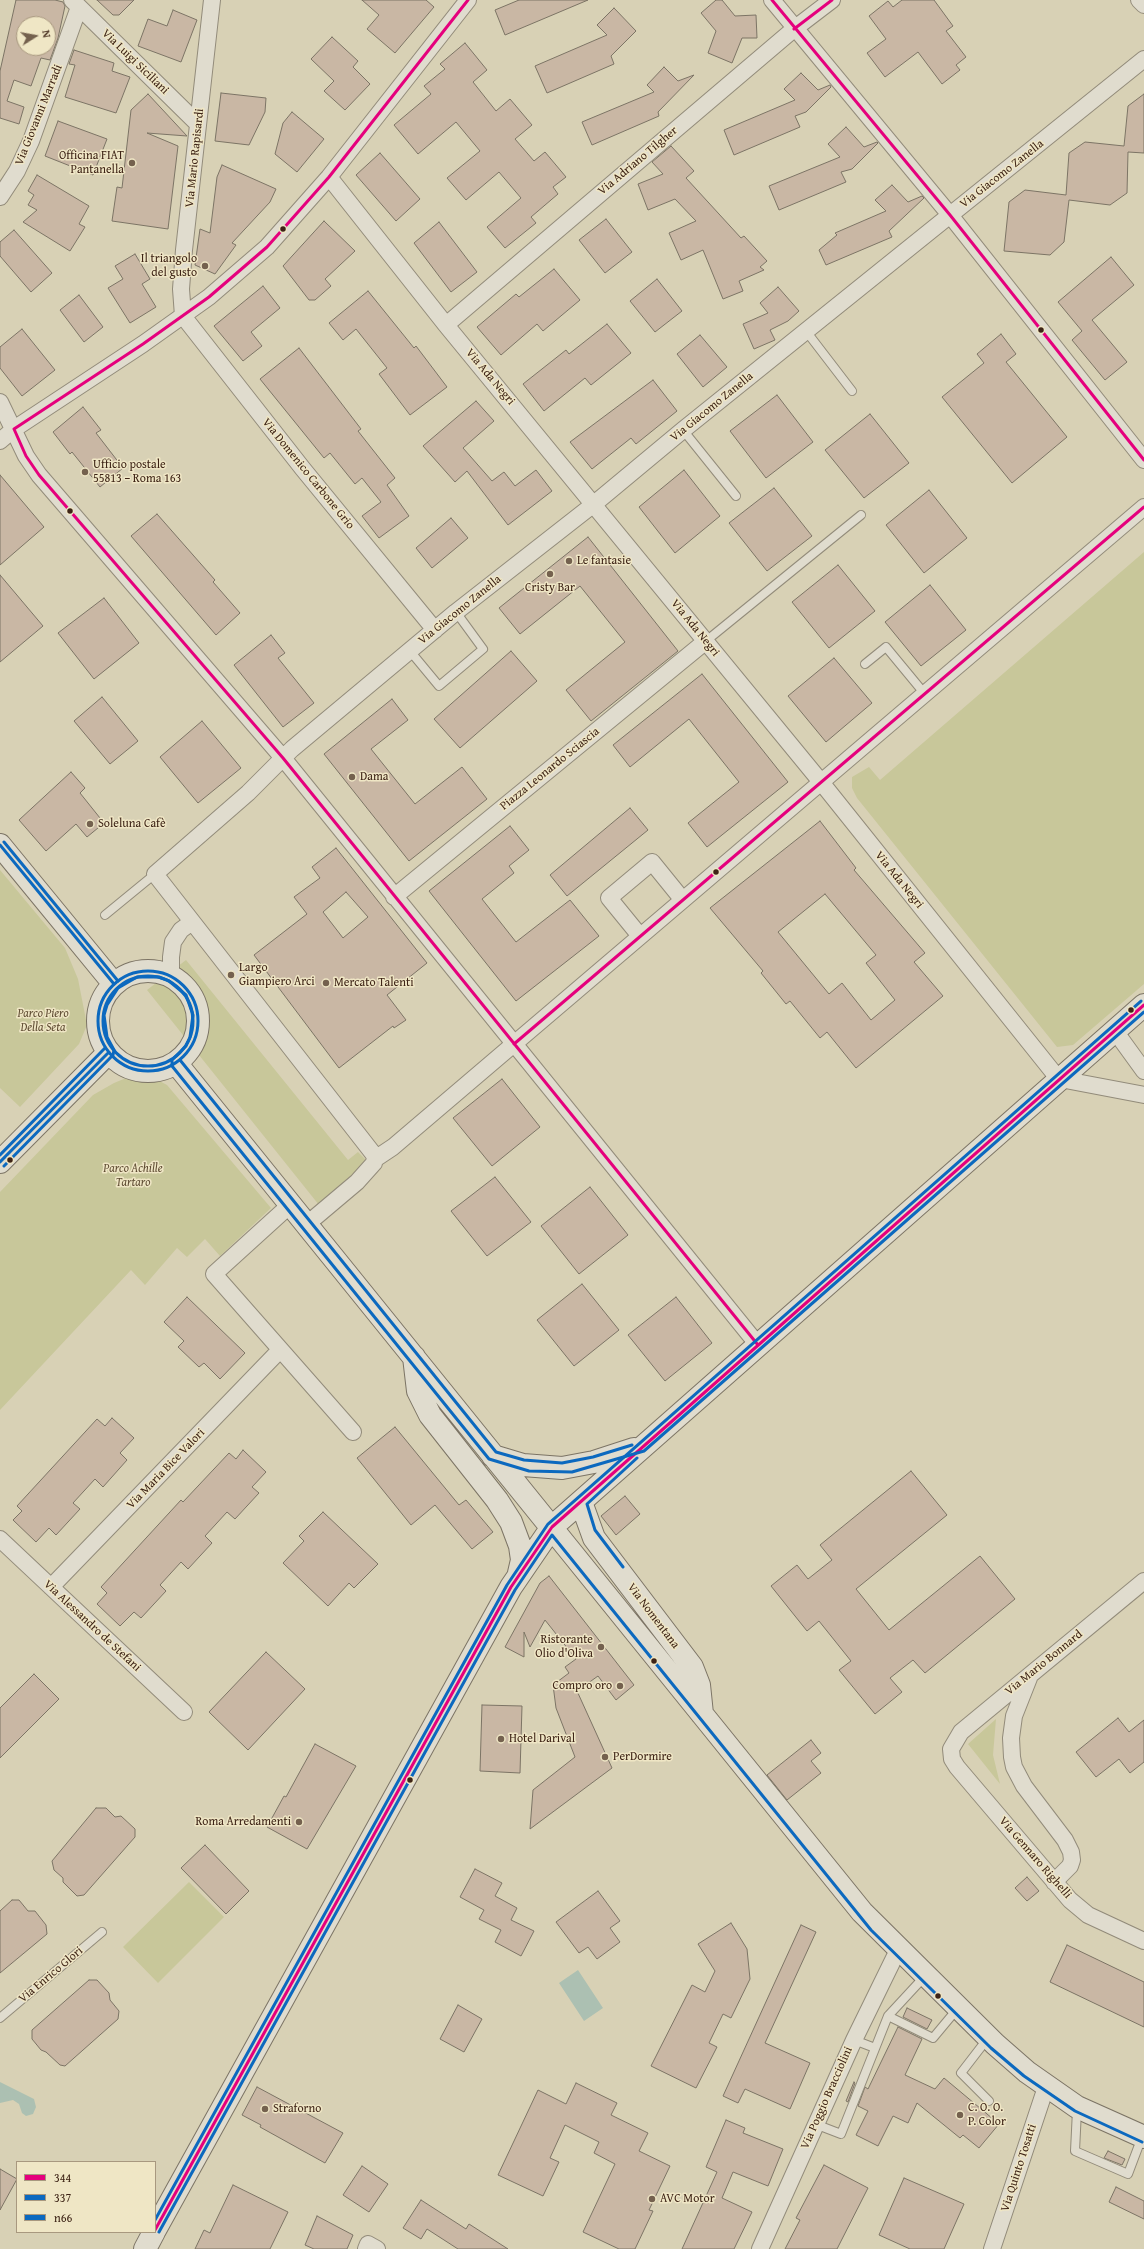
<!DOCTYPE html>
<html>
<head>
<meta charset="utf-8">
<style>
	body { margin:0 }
	#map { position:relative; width:1144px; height:2249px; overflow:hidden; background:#d8d1b5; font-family:"Gentium Book Plus",serif }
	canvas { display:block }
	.legend { position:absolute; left:16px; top:2161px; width:140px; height:72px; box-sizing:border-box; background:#efe6c5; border:1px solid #a8987f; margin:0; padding:5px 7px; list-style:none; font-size:12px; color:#3e2416 }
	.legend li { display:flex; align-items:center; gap:8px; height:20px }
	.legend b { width:20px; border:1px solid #a8987f }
	.north { position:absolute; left:16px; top:16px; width:40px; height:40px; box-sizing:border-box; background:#efe6c5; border:1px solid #a8987f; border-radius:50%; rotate:79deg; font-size:11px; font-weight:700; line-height:16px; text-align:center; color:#3e2416 }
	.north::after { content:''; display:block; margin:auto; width:14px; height:18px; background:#74614e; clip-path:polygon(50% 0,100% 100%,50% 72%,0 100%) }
</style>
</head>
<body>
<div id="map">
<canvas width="1144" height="2249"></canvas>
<ul class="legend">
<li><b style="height:5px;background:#e5007d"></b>344</li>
<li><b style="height:5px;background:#0c69bf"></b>337</li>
<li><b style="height:5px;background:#0c69bf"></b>n66</li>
</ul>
<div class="north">N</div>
</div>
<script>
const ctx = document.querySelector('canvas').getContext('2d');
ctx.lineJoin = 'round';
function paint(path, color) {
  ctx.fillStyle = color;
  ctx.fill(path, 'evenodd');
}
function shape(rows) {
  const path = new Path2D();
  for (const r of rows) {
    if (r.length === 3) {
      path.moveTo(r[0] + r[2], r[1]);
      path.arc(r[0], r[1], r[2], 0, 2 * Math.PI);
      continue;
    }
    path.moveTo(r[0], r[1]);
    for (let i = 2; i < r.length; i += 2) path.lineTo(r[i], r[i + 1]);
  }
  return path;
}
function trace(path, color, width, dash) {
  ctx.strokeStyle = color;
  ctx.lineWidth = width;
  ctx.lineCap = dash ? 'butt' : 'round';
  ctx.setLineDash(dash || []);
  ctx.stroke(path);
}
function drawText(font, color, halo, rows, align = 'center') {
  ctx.font = font + ' "Gentium Book Plus",serif';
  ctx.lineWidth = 3;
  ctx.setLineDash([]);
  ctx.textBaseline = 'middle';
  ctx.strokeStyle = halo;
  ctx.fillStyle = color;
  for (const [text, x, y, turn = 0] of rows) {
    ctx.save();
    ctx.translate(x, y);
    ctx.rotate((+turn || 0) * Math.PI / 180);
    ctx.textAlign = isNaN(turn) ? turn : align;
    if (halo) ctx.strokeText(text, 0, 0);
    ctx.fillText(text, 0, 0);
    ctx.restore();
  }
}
paint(shape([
	[1144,552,1144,984,1073,1045,1057,1047,857,798,852,788,852,777,869,767,880,780],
	[0,870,65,948,78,979,87,1025,79,1044,20,1107,0,1088],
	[186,960,348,1160,358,1152,367,1161,319,1205,147,990],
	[131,1076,150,1076,167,1085,271,1208,220,1256,205,1239,187,1257,177,1248,145,1285,131,1270,0,1410,0,1192,93,1095,114,1083],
	[996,1719,993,1755,1000,1784,968,1744],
	[189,1882,224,1917,158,1983,123,1947]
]), '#c8c79a');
paint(shape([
	[578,1970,603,2008,584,2021,559,1983],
	[0,2082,34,2099,36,2107,33,2114,26,2116,22,2113,19,2104,13,2100,0,2103]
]), '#acc0b2');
const building = shape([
	[16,0,55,0,63,2,65,6,58,38,50,60,41,58,31,86,14,80,7,101,24,107,19,124,0,118,0,71,16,0],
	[24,24,48,24,48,48,24,48,24,24],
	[97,0,134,0,119,15,113,15,97,0],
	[362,0,426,0,434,7,395,53,367,29,379,15,362,0],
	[519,0,588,0,505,35,495,10,519,0],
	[716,0,722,0,735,16,756,15,757,38,742,38,732,63,708,53,716,31,701,13,716,0],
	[902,0,934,0,953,26,946,31,966,57,956,65,960,70,942,84,918,52,885,77,867,53,886,39,869,16,888,1,893,7,902,0],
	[614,8,636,31,611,56,614,64,547,93,535,66,607,35,597,25,614,8],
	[173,10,197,20,181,62,138,46,148,19,167,26,173,10],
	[332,37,358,61,353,67,370,84,345,110,324,91,334,81,311,59,332,37],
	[465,43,487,70,473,82,496,111,510,99,532,125,515,139,534,161,545,152,566,177,553,187,558,194,531,217,536,223,505,248,487,227,521,198,499,172,466,200,447,178,480,151,456,122,418,154,394,125,431,94,424,86,445,69,440,64,465,43],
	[74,50,114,63,112,71,130,77,116,113,65,97,75,65,69,64,74,50],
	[664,67,678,81,694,75,658,112,659,116,592,145,582,122,654,92,647,85,664,67],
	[801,73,818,90,830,85,831,87,806,112,795,116,800,127,734,155,724,130,795,100,784,89,801,73],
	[221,93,266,98,265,112,249,145,215,141,221,93],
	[148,94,187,136,147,133,178,146,168,229,112,221,117,187,122,188,131,110,148,94],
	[1144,94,1144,153,1128,152,1127,193,1110,205,1069,200,1064,242,1050,255,1004,251,1009,202,1025,190,1066,195,1069,153,1085,142,1124,146,1128,106,1144,94],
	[292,112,324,139,297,172,275,154,283,123,292,112],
	[58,121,107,139,93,175,45,156,58,121],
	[846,127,864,147,877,142,878,143,852,169,841,172,846,182,779,210,769,186,840,157,828,144,846,127],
	[671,146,694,171,686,178,741,238,744,236,767,261,760,267,764,270,739,281,743,291,723,299,703,250,681,260,669,233,696,221,675,199,648,210,638,184,663,174,652,162,671,146],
	[380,153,420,199,396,221,356,175,380,153],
	[222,165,276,189,270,202,232,243,236,245,215,274,195,265,200,229,210,233,217,177,222,165],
	[37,175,89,206,79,224,85,227,70,251,23,222,37,210,28,205,34,195,28,191,37,175],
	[892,185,908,202,922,196,924,198,889,231,892,237,826,265,819,250,837,235,835,233,886,211,875,200,892,185],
	[606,219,632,252,605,273,579,240,606,219],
	[324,221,355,251,325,279,331,286,315,300,309,300,283,266,324,221],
	[439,222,477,272,451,292,414,243,439,222],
	[14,230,52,273,31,292,0,256,0,242,14,230],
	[135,254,150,279,142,284,156,307,130,323,108,288,123,279,115,266,135,254],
	[1111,257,1134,285,1092,320,1127,362,1105,380,1072,340,1082,331,1058,302,1111,257],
	[554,269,580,300,543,331,537,324,501,355,477,327,516,294,519,297,554,269],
	[657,279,682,311,655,332,630,301,657,279],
	[263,286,280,308,251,332,262,346,243,361,214,326,263,286],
	[778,287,799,311,788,321,770,330,775,340,754,349,743,324,768,313,760,303,778,287],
	[368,291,414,348,416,346,447,387,410,415,379,374,387,368,356,329,343,340,329,323,368,291],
	[79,295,103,327,84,342,60,310,79,295],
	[607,324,631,353,591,385,585,378,544,411,523,384,566,350,569,354,607,324],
	[22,329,55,370,22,396,0,368,0,347,22,329],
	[1001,334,1016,354,1006,362,1067,437,1012,483,942,397,984,363,977,354,1001,334],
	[700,335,727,367,703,387,677,354,700,335],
	[299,348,361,429,358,431,395,478,387,485,409,516,379,538,362,516,381,502,362,478,355,484,330,453,324,458,260,379,299,348],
	[653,380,677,411,636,444,631,438,592,469,570,442,653,380],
	[777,395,813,442,766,478,730,431,777,395],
	[476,401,494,421,463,448,492,481,504,472,515,486,536,470,552,491,508,525,467,471,455,482,423,446,476,401],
	[83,407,101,430,96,433,123,468,100,487,72,452,70,454,53,432,83,407],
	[870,414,909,463,864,498,825,450,870,414],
	[684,470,720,516,675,553,639,507,684,470],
	[0,475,44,527,0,565,0,475],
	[774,488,812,536,767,571,729,523,774,488],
	[929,490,967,538,924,573,886,525,929,490],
	[157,514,215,580,213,582,240,613,216,635,131,536,157,514],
	[451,518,468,538,432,568,416,548,451,518],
	[588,537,678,651,591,721,566,690,625,642,580,586,520,634,499,608,588,537],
	[838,565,875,611,829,648,792,602,838,565],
	[0,575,43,626,0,662,0,575],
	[930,585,966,630,921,666,885,622,930,585],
	[104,598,139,643,94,679,58,633,104,598],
	[271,635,285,653,278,658,314,703,283,727,234,665,271,635],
	[511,651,537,681,460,748,434,719,511,651],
	[834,658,872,703,826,742,788,696,834,658],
	[702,674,788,782,707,847,688,823,739,782,689,719,630,767,613,745,702,674],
	[102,697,138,741,110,764,74,721,102,697],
	[392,699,408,720,371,749,415,804,462,767,487,799,409,861,324,754,392,699],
	[202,721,241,768,198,803,160,757,202,721],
	[71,772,85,788,80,793,104,823,87,837,76,824,46,851,19,820,71,772],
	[630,808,648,830,567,896,550,875,630,808],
	[820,821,856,868,854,870,925,953,914,962,943,996,856,1068,827,1032,820,1038,790,1001,786,1004,761,973,763,971,710,908,820,821],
	[825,894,876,955,866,963,895,1000,871,1020,842,983,829,994,778,932,825,894],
	[510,826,529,850,509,866,514,873,482,899,516,942,570,900,599,936,516,1001,429,891,510,826],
	[336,848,427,963,387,995,406,1020,394,1028,393,1026,339,1068,254,955,307,914,294,897,320,878,312,867,336,848],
	[346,892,368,917,343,938,323,912,346,892],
	[502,1079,540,1127,492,1166,453,1118,502,1079],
	[495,1177,531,1222,487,1256,451,1211,495,1177],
	[590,1187,628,1235,579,1274,541,1226,590,1187],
	[582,1284,619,1330,574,1366,537,1320,582,1284],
	[187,1297,245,1353,220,1379,204,1363,199,1367,178,1347,184,1341,164,1322,187,1297],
	[676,1297,712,1343,665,1381,628,1335,676,1297],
	[112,1418,134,1438,120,1453,127,1460,103,1487,95,1479,73,1503,80,1509,56,1535,49,1528,36,1542,13,1520,22,1511,17,1506,97,1419,105,1426,112,1418],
	[395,1427,459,1505,466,1500,493,1532,472,1549,435,1505,411,1525,357,1458,395,1427],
	[243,1450,266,1472,252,1487,259,1493,235,1519,227,1512,205,1536,212,1543,188,1569,181,1562,160,1585,166,1591,141,1618,134,1612,120,1626,97,1604,107,1593,101,1587,181,1500,183,1502,229,1453,236,1459,243,1450],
	[911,1471,947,1515,856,1589,889,1630,980,1556,1015,1599,925,1673,913,1660,890,1678,902,1692,875,1714,839,1670,851,1661,819,1621,807,1631,771,1586,797,1565,808,1579,832,1560,820,1545,911,1471],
	[625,1496,640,1514,616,1535,601,1516,625,1496],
	[323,1512,378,1564,354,1588,349,1583,328,1606,283,1563,304,1541,299,1536,323,1512],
	[549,1576,634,1685,616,1700,598,1676,577,1691,612,1768,530,1829,533,1790,575,1757,556,1708,553,1685,569,1673,565,1667,576,1659,545,1620,530,1647,524,1632,524,1657,505,1647,540,1583,549,1576],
	[266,1652,305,1689,248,1750,209,1712,266,1652],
	[34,1674,59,1699,0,1758,0,1708,34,1674],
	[482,1705,522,1706,520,1773,480,1771,482,1705],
	[1118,1718,1129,1732,1144,1720,1144,1762,1130,1773,1119,1759,1096,1777,1076,1752,1118,1718],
	[811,1740,821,1753,811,1761,821,1773,787,1800,767,1775,811,1740],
	[315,1744,356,1766,307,1849,267,1827,284,1796,286,1797,315,1744],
	[96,1808,106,1808,115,1817,121,1816,135,1829,135,1837,84,1895,77,1896,63,1882,63,1878,54,1870,52,1861,96,1808],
	[205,1845,249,1891,226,1914,181,1868,205,1845],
	[475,1869,502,1883,495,1896,517,1908,511,1920,534,1931,521,1956,495,1942,501,1930,479,1919,484,1910,460,1897,475,1869],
	[1027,1877,1039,1891,1027,1901,1015,1888,1027,1877],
	[598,1891,620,1921,610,1928,620,1942,597,1959,588,1947,579,1953,556,1922,598,1891],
	[12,1900,19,1900,28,1911,35,1911,46,1925,47,1934,0,1973,0,1911,12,1900],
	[731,1923,747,1949,750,1979,731,2018,723,2014,709,2043,717,2047,696,2088,651,2066,692,1985,705,1992,715,1971,698,1944,731,1923],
	[801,1925,816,1932,765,2043,810,2063,790,2109,745,2089,738,2103,723,2096,801,1925],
	[1067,1945,1144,1982,1144,2027,1050,1982,1067,1945],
	[89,1980,97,1980,109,1993,110,2000,119,2011,118,2019,65,2066,60,2065,46,2052,41,2050,32,2039,32,2030,89,1980],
	[458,2005,482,2019,464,2052,440,2039,458,2005],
	[907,2008,932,2020,927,2029,903,2017,907,2008],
	[898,2027,922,2039,905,2075,935,2089,944,2078,999,2124,979,2148,963,2135,960,2138,917,2103,908,2123,893,2116,878,2146,856,2135,868,2111,858,2106,865,2087,868,2089,898,2027],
	[854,2082,855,2083,848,2102,846,2101,854,2082],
	[576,2083,617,2103,611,2115,648,2133,639,2151,670,2166,649,2210,653,2211,635,2249,619,2249,583,2232,615,2164,594,2153,599,2142,565,2125,550,2158,559,2162,543,2196,498,2175,538,2090,566,2104,576,2083],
	[257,2087,343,2133,325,2163,260,2127,261,2125,242,2115,257,2087],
	[726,2120,745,2128,743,2133,783,2149,768,2186,733,2172,722,2198,752,2212,734,2249,682,2249,717,2172,706,2167,726,2120],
	[1108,2151,1125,2159,1122,2165,1104,2158,1108,2151],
	[824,2165,868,2188,837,2249,785,2249,800,2220,796,2218,824,2165],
	[362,2166,388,2184,369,2212,343,2195,362,2166],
	[0,2169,17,2179,0,2210,0,2169],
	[904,2178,964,2204,944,2249,910,2249,879,2235,904,2178],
	[233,2185,288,2212,270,2249,195,2249,204,2230,210,2233,233,2185],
	[1116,2187,1144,2201,1144,2219,1109,2202,1116,2187],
	[421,2200,466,2229,469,2224,508,2249,458,2249,427,2229,421,2239,403,2228,421,2200],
	[317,2216,353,2235,347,2249,314,2249,305,2245,317,2216]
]);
paint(building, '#c9b7a4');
trace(building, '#7c7465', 1);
const lane = shape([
	[806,331,852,391],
	[683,430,736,496],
	[706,641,861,515],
	[410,651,439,686,483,649,456,612],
	[865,664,886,647,924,693],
	[105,915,155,874],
	[888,2016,933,2038,958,2008],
	[0,2018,102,1932],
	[988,2038,961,2073,989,2101],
	[854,2040,875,2048],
	[1077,2110,1075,2151,1128,2174,1142,2137],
	[815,2124,841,2134,888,2016,925,1976]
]);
const street = shape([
	[72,0,198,124],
	[212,0,184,250,181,289,183,316,303,469,435,630],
	[772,0,950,215,1144,460],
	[1139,0,1144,5],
	[329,177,446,325,821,782,1053,1072,1060,1079,1144,1095],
	[0,197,17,171,31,141,79,7],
	[446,325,794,29,832,0],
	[0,402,26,456,39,475,283,758,758,1345],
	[0,441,14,429,143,344,209,297,267,247,329,177,468,0],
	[394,897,706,641],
	[640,936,609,898,652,862,682,899],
	[171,976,171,957,173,942,181,930,192,922],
	[1115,1031,1144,1071],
	[375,1159,393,1147,1144,507],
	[290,1205,214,1274,353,1432],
	[306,1225,357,1182,374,1163,375,1156,155,874,248,793,292,749,456,612,594,504,683,430,1144,59],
	[0,1539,184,1712],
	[1144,1581,961,1732,951,1749,952,1759,957,1767,1070,1900,1088,1915,1144,1941],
	[51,1587,280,1350],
	[1029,1678,1014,1716,1011,1738,1012,1757,1014,1767,1024,1786,1065,1840,1071,1852,1072,1860,1070,1866,1054,1882],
	[366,2249,368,2244,377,2249],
	[760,2249,854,2040,898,1950],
	[992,2249,1046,2087]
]);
const secondary = shape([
	[0,845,114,984],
	[148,1021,50],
	[176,1063,862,1912,995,2044,1027,2072,1077,2107,1144,2137],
	[0,1162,109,1052],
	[414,1357,418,1391,430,1415,497,1500,511,1522,520,1546,522,1560,519,1573],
	[493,1456,523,1465,562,1468,594,1462,634,1449],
	[581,1502,594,1538,692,1667,699,1685,702,1714],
	[155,2230,511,1587,552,1527,1144,1005],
	[145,2249,154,2232]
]);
trace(lane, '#928b7a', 10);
trace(street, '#928b7a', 18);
trace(secondary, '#7c7465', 24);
trace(lane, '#e0dcce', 8);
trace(street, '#e0dcce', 16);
trace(secondary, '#e0dcce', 22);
trace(shape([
	[468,0,329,177,267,247,209,297,143,344,14,429,26,456,39,475,283,758,758,1345],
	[772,0,950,215,1144,460],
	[794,29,832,0],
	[514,1044,1144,507],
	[155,2230,511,1587,552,1527,1144,1005]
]), '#e5007d', 3);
trace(shape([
	[4,1166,113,1055,114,1050,107,1037,104,1015,107,1005,118,988,137,977,159,977,169,981,186,995,193,1015,190,1037,186,1046,172,1060,172,1066,489,1459,529,1471,572,1472,644,1451,1144,1012],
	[623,1567,595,1530,587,1504,637,1458],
	[159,2232,515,1590,552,1535,871,1930,991,2048,1024,2076,1075,2111,1142,2142]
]), '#0c69bf', 3);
trace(shape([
	[4,842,118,981],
	[148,1021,45],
	[180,1060,496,1452,524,1460,562,1463,593,1457,632,1445],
	[0,1155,105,1048],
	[155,2220,507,1585,548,1524,1141,1001]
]), '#0c69bf', 3);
trace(shape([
	[0,845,114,984],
	[148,1021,50],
	[0,1162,109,1052]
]), '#0c69bf', 3);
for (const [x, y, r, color] of [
	[132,163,4,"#74614e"],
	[283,229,3.5,"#3e2416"],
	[205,266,4,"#74614e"],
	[1041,330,3.5,"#3e2416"],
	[85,472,4,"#74614e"],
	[70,511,3.5,"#3e2416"],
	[569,561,4,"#74614e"],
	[550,574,4,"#74614e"],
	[352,777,4,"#74614e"],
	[90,824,4,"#74614e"],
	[716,872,3.5,"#3e2416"],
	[231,975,4,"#74614e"],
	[326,983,4,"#74614e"],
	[1131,1010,3.5,"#3e2416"],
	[10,1160,3.5,"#3e2416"],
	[601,1647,4,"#74614e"],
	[654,1661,3.5,"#3e2416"],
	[620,1686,4,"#74614e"],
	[501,1739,4,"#74614e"],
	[605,1757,4,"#74614e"],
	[410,1780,3.5,"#3e2416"],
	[299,1822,4,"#74614e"],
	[938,1996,3.5,"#3e2416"],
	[265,2109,4,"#74614e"],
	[960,2115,4,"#74614e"],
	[652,2199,4,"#74614e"]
]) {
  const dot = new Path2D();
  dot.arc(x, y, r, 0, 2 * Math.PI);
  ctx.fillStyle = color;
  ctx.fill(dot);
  trace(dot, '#efe6c5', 1.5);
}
drawText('12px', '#3e2416', '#efe6c5', [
	["Via Luigi Siciliani",135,62,44],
	["Via Giovanni Marradi",39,115,-68],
	["Via Mario Rapisardi",195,158,-84],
	["Via Adriano Tilgher",638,161,-40],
	["Via Giacomo Zanella",1002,174,-38],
	["Via Ada Negri",490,377,50],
	["Via Giacomo Zanella",712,407,-39],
	["Via Domenico Carbone Grio",308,474,51],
	["Via Giacomo Zanella",460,610,-39],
	["Via Ada Negri",695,628,51],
	["Piazza Leonardo Sciascia",550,769,-39],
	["Via Ada Negri",899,880,51],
	["Via Maria Bice Valori",166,1469,-46],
	["Via Nomentana",653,1616,53],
	["Via Alessandro de Stefani",92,1626,43],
	["Via Mario Bonnard",1044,1663,-39],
	["Via Gennaro Righelli",1035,1858,49],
	["Via Enrico Glori",51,1975,-40],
	["Via Poggio Bracciolini",827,2098,-66],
	["Via Quinto Tosatti",1019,2168,-72]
]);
drawText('12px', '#3e2416', '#efe6c5', [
	["Officina FIAT",124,156,"right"],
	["Pantanella",124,170,"right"],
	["Il triangolo",197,259,"right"],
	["del gusto",197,273,"right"],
	["Ufficio postale",93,465],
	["55813 – Roma 163",93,479],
	["Le fantasie",577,561],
	["Cristy Bar",550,588,"center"],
	["Dama",360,777],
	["Soleluna Cafè",98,824],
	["Largo",239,968],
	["Giampiero Arci",239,982],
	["Mercato Talenti",334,983],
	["Ristorante",593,1640,"right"],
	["Olio d'Oliva",593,1654,"right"],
	["Compro oro",612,1686,"right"],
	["Hotel Darival",509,1739],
	["PerDormire",613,1757],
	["Roma Arredamenti",291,1822,"right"],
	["C. O. O.",968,2108],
	["P. Color",968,2122],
	["Straforno",273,2109],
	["AVC Motor",660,2199]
], 'left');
drawText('italic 12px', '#5d4a31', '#efe6c5', [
	["Parco Piero",43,1014],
	["Della Seta",43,1028],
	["Parco Achille",133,1169],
	["Tartaro",133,1183]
]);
</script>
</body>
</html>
